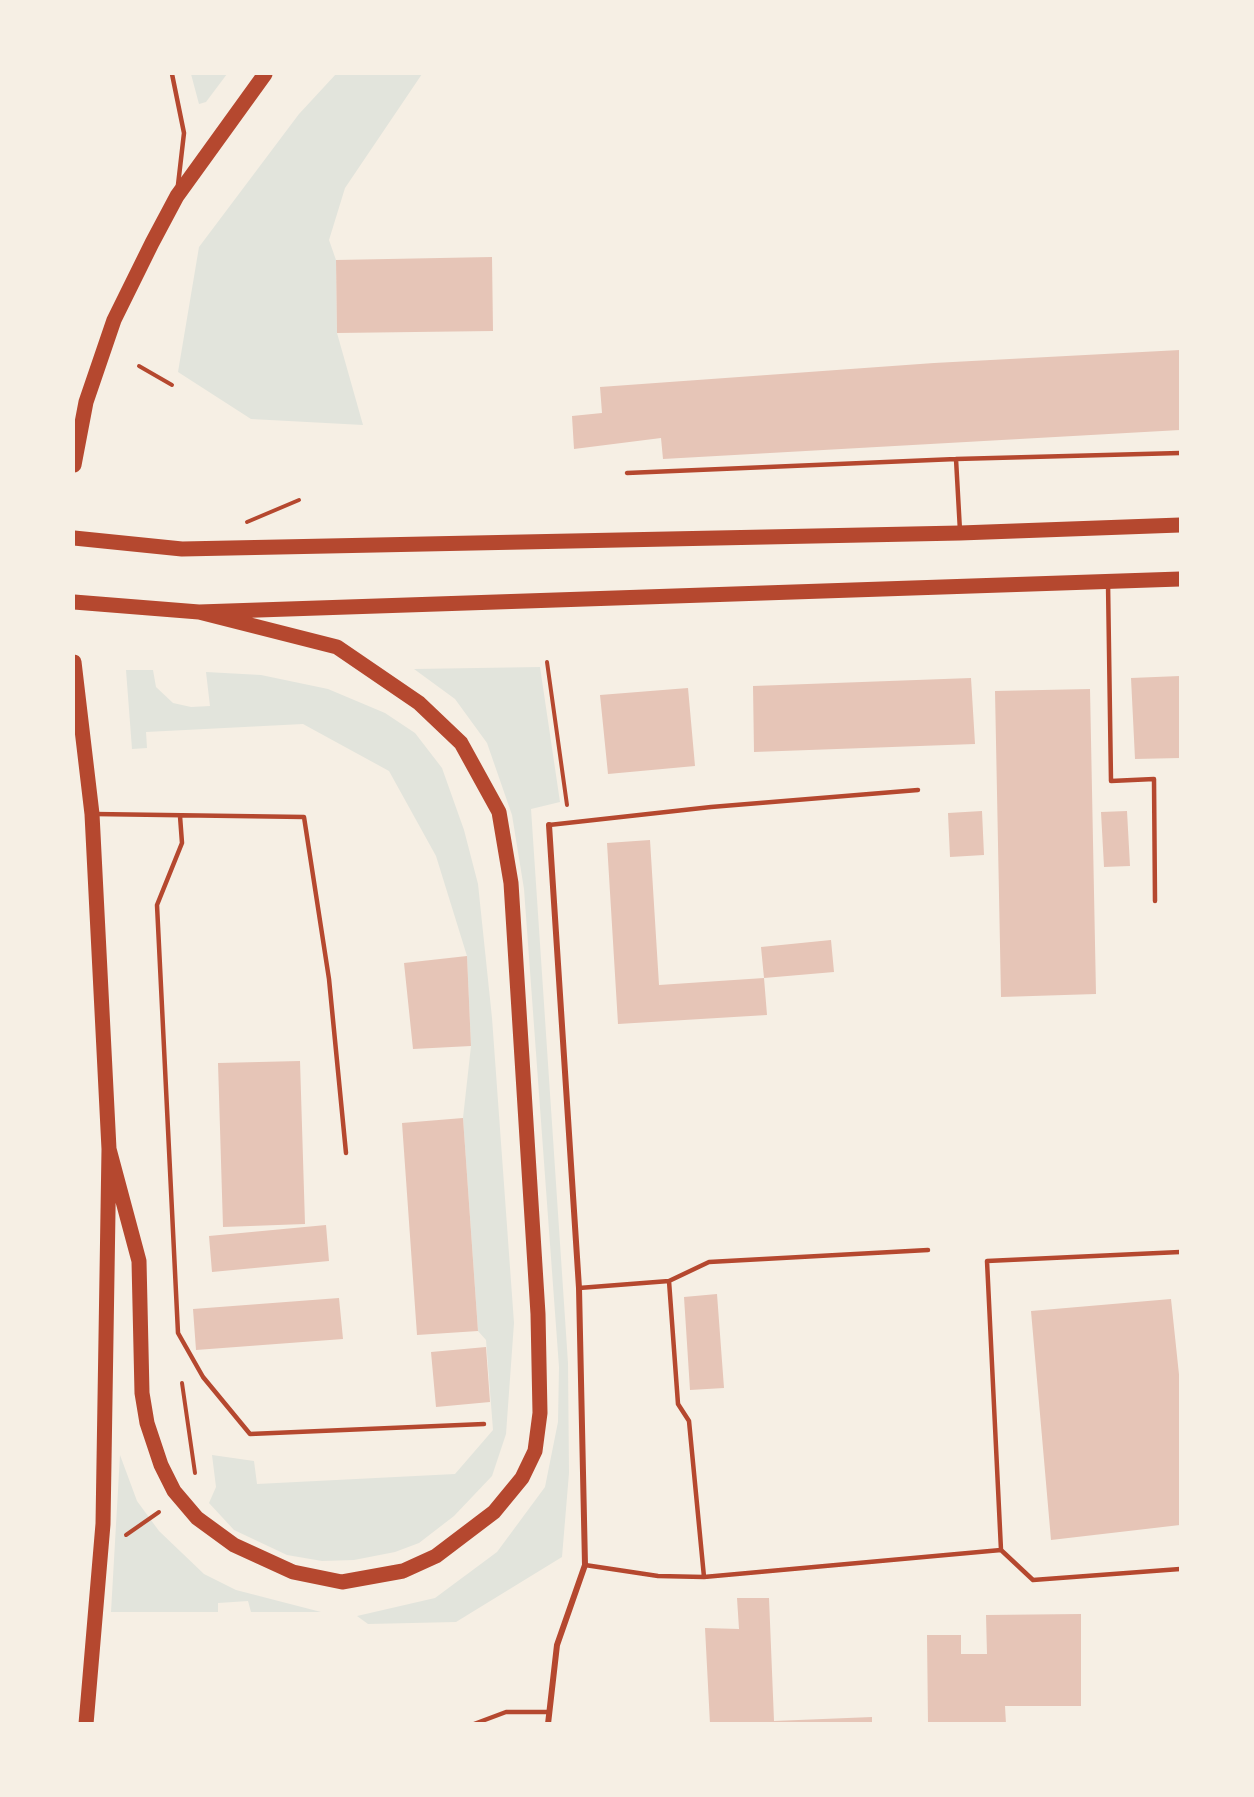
<!DOCTYPE html>
<html>
<head>
<meta charset="utf-8">
<style>
	body { margin:0 }
	#map { position:relative; width:1254px; height:1797px; overflow:hidden; background:#f6efe4; font-family:"Roboto Serif",serif }
	canvas { display:block }
	.frame { position:absolute; inset:0; border:75px solid #f6efe4; pointer-events:none }
</style>
</head>
<body>
<div id="map">
<canvas width="1254" height="1797"></canvas>
<div class="frame"></div>
</div>
<script>
const ctx = document.querySelector('canvas').getContext('2d');
ctx.lineJoin = 'round';
function paint(path, color) {
  ctx.fillStyle = color;
  ctx.fill(path, 'evenodd');
}
function shape(rows) {
  const path = new Path2D();
  for (const r of rows) {
    path.moveTo(r[0], r[1]);
    for (let i = 2; i < r.length; i += 2) path.lineTo(r[i], r[i + 1]);
  }
  return path;
}
function trace(path, color, width, dash) {
  ctx.strokeStyle = color;
  ctx.lineWidth = width;
  ctx.lineCap = dash ? 'butt' : 'round';
  ctx.setLineDash(dash || []);
  ctx.stroke(path);
}
paint(shape([
	[191,74,227,74,206,102,199,104],
	[336,74,422,74,345,188,329,240,336,260,337,333,363,425,251,419,178,372,199,247,299,114],
	[540,667,560,802,531,809,568,1363,569,1473,562,1557,456,1622,368,1624,357,1616,435,1598,497,1552,545,1487,558,1422,559,1367,524,889,512,815,487,743,455,699,414,669],
	[126,670,153,670,156,687,173,703,191,707,210,706,206,672,261,675,328,689,385,713,415,733,442,768,464,830,478,884,492,1018,514,1323,506,1434,492,1476,454,1516,419,1543,395,1552,354,1560,322,1561,287,1555,234,1530,209,1503,216,1487,212,1455,254,1461,257,1484,455,1474,493,1430,486,1340,478,1331,463,1118,471,1046,467,956,436,856,389,771,303,724,146,732,147,748,132,749],
	[120,1455,137,1501,159,1531,204,1574,236,1590,321,1612,251,1612,248,1601,218,1603,218,1612,111,1612]
]), '#e2e4dc');
paint(shape([
	[492,257,493,331,337,333,336,260],
	[1180,350,1180,430,663,459,661,438,574,449,572,416,602,413,600,387,934,363],
	[1180,676,1180,758,1135,759,1131,678],
	[971,678,975,744,754,752,753,686],
	[688,688,695,766,608,774,600,695],
	[1090,689,1096,994,1001,997,995,691],
	[982,811,984,855,950,857,948,813],
	[1127,811,1130,866,1104,867,1101,812],
	[650,840,659,985,764,978,761,947,831,940,834,972,764,978,767,1015,618,1024,607,843],
	[467,956,471,1046,413,1049,404,963],
	[300,1061,305,1224,223,1227,218,1063],
	[463,1118,478,1331,417,1335,402,1123],
	[326,1225,329,1261,212,1272,209,1236],
	[717,1294,724,1388,690,1390,684,1297],
	[339,1298,343,1339,196,1350,193,1309],
	[1171,1299,1180,1384,1180,1525,1051,1540,1031,1311],
	[486,1347,490,1402,436,1407,431,1352],
	[737,1598,769,1598,774,1721,872,1717,872,1724,710,1724,705,1628,739,1629],
	[1081,1614,1081,1706,1005,1706,1006,1724,928,1724,927,1635,961,1635,961,1654,987,1654,986,1615]
]), '#e6c5b7');
trace(shape([
	[139,366,172,385],
	[247,522,299,500],
	[547,662,567,805],
	[182,1383,195,1473],
	[126,1535,159,1512]
]), '#b5482f', 4);
trace(shape([
	[172,74,184,133,178,185],
	[956,459,960,531],
	[627,473,956,459,1180,453],
	[1108,583,1111,781,1154,779,1155,901],
	[94,814,304,817,329,979,346,1153],
	[180,816,182,843,157,905,178,1333,203,1377,250,1434,484,1424],
	[549,825,711,807,918,790],
	[669,1281,678,1404,689,1421,704,1577],
	[579,1288,669,1281,709,1262,928,1250],
	[1001,1550,987,1261,1180,1252],
	[585,1565,658,1576,704,1577,1001,1550,1033,1580,1180,1569],
	[474,1724,506,1712,548,1712]
]), '#b5482f', 4.5);
trace(shape([
	[548,1724,557,1645,585,1565,579,1288,549,825]
]), '#b5482f', 6);
trace(shape([
	[74,465,86,402,114,320,152,243,177,196,265,74],
	[74,538,182,549,960,533,1180,525],
	[74,602,199,612,1180,579],
	[74,662,92,814,109,1149,103,1524,86,1724],
	[109,1149,139,1261,142,1393,147,1423,161,1465,174,1491,197,1518,234,1545,293,1572,342,1582,403,1571,436,1556,494,1512,522,1478,535,1451,540,1413,538,1314,511,883,499,812,461,743,419,703,337,647,199,612]
]), '#b5482f', 15);
</script>
</body>
</html>
